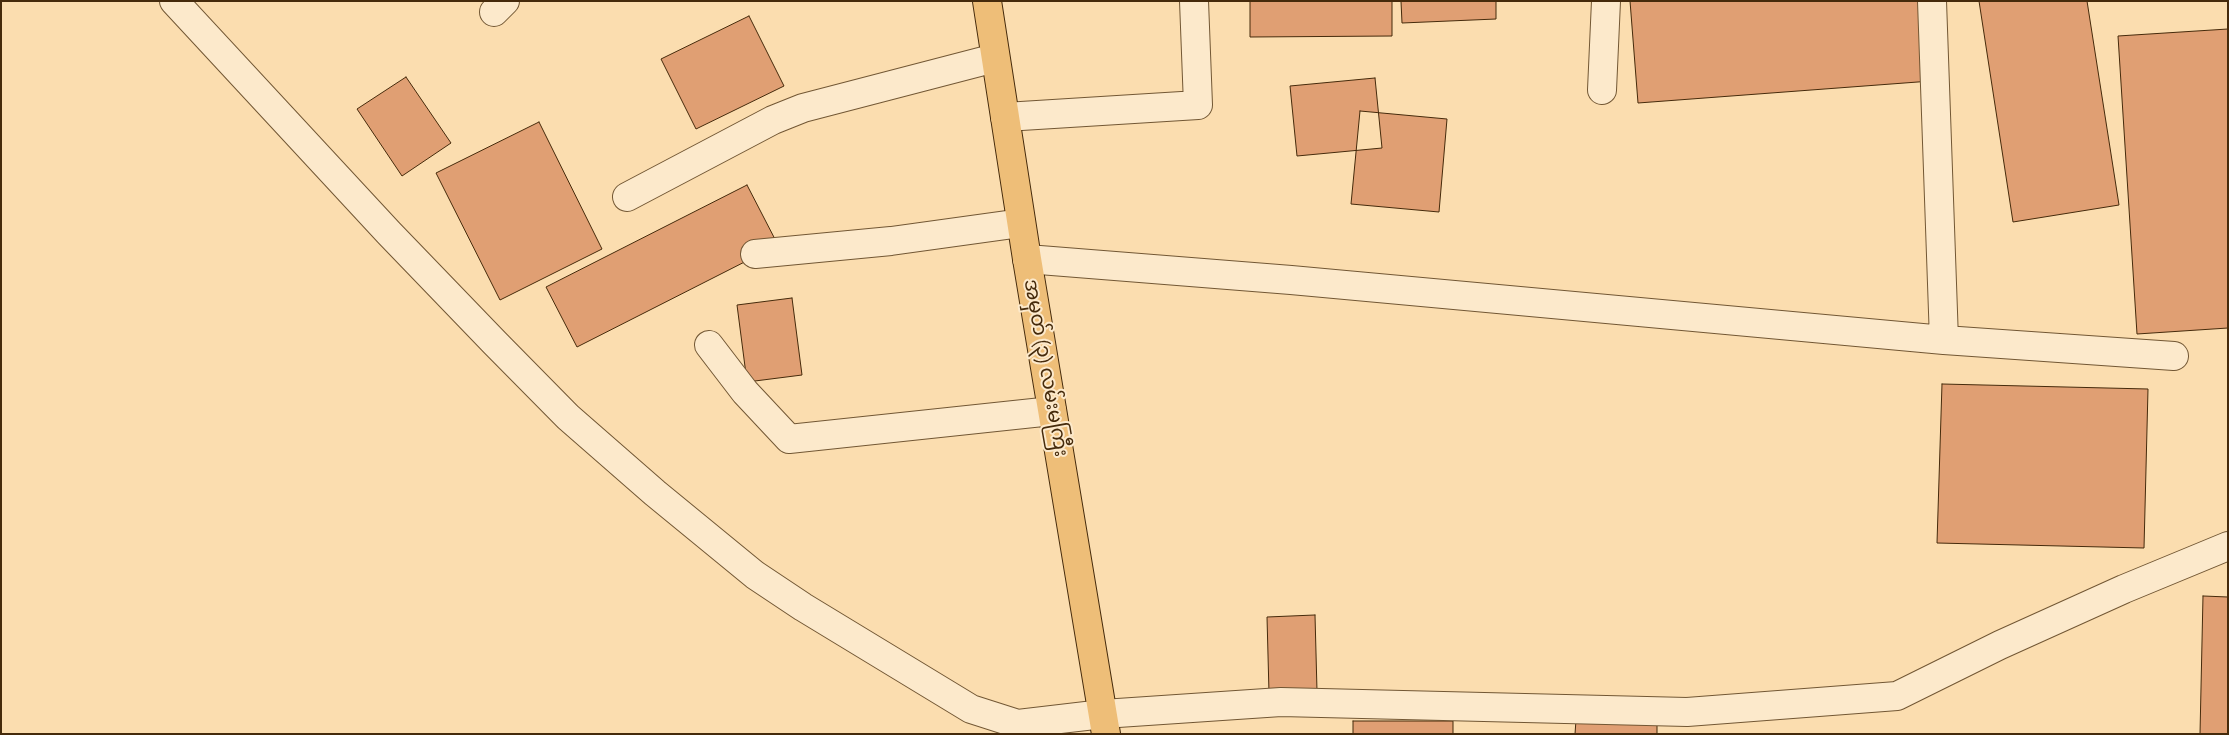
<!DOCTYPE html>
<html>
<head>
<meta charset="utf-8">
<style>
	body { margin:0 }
	#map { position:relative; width:2229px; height:735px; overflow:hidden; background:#fbddaf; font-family:"IM FELL Great Primer",serif }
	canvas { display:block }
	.frame { position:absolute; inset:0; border:2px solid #452a0b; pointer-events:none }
</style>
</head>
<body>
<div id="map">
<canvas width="2229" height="735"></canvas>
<div class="frame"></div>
</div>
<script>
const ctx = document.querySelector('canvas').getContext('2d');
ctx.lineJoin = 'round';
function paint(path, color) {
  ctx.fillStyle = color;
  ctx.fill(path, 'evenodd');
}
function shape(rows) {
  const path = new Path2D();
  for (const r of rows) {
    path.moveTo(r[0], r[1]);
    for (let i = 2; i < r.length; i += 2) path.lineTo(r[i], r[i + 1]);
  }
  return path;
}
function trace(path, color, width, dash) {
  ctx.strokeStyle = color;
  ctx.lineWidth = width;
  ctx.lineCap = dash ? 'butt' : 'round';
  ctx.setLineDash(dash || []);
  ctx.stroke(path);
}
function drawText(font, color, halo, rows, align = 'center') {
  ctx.font = font + ' "IM FELL Great Primer","Noto Sans Myanmar",serif';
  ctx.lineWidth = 4;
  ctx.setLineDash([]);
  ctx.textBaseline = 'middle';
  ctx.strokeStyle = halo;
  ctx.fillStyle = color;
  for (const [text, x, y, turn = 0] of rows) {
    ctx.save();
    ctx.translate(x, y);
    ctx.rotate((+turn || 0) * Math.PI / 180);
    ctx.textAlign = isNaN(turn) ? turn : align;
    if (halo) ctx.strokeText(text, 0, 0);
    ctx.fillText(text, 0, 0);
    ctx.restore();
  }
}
const building = shape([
	[1250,1,1392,1,1392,36,1250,37,1250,1],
	[1401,1,1496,1,1496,19,1402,23,1401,1],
	[1630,1,1925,1,1931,81,1638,103,1630,1],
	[1979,1,2087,1,2119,205,2013,222,1979,1],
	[749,16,784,86,696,129,661,59,749,16],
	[2228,29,2228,328,2137,334,2118,36,2228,29],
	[406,77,451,143,402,176,357,109,406,77],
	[1375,78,1382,148,1297,156,1290,86,1375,78],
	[1360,111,1447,119,1439,212,1351,204,1360,111],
	[539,122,602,249,500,300,436,173,539,122],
	[747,185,778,245,577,347,546,287,747,185],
	[792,298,802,375,747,382,737,305,792,298],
	[1942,384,2148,389,2144,548,1937,543,1942,384],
	[2203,596,2228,597,2228,734,2200,734,2203,596],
	[1315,615,1317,691,1269,693,1267,617,1315,615],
	[1576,720,1657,724,1657,734,1575,734,1576,720],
	[1353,721,1453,721,1453,734,1353,734,1353,721]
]);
paint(building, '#e09f73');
trace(building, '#452a0b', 1);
const minor = shape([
	[174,1,389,233,495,343,568,417,655,493,755,575,803,607,971,709,1018,724,1103,714,1281,702,1687,712,1897,696,2000,645,2124,589,2228,546],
	[1932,1,1944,340],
	[494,12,505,1],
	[1602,90,1606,1],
	[1005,117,1198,105,1194,1],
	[627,197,773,120,803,108,995,58],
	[755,254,891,241,1021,223],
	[1027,259,1291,280,1944,340,2174,356],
	[709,345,745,392,789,439,1052,411]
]);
const major = shape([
	[987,1,1027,259,1106,734]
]);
trace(minor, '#725734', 30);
trace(major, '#452a0b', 30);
trace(minor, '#fce9cb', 28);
trace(major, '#eebe78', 28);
drawText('20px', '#452a0b', '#fce9cb', [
	["အမှတ် (၃) လမ်းမကြီး",1045,368,80]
]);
</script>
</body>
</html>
